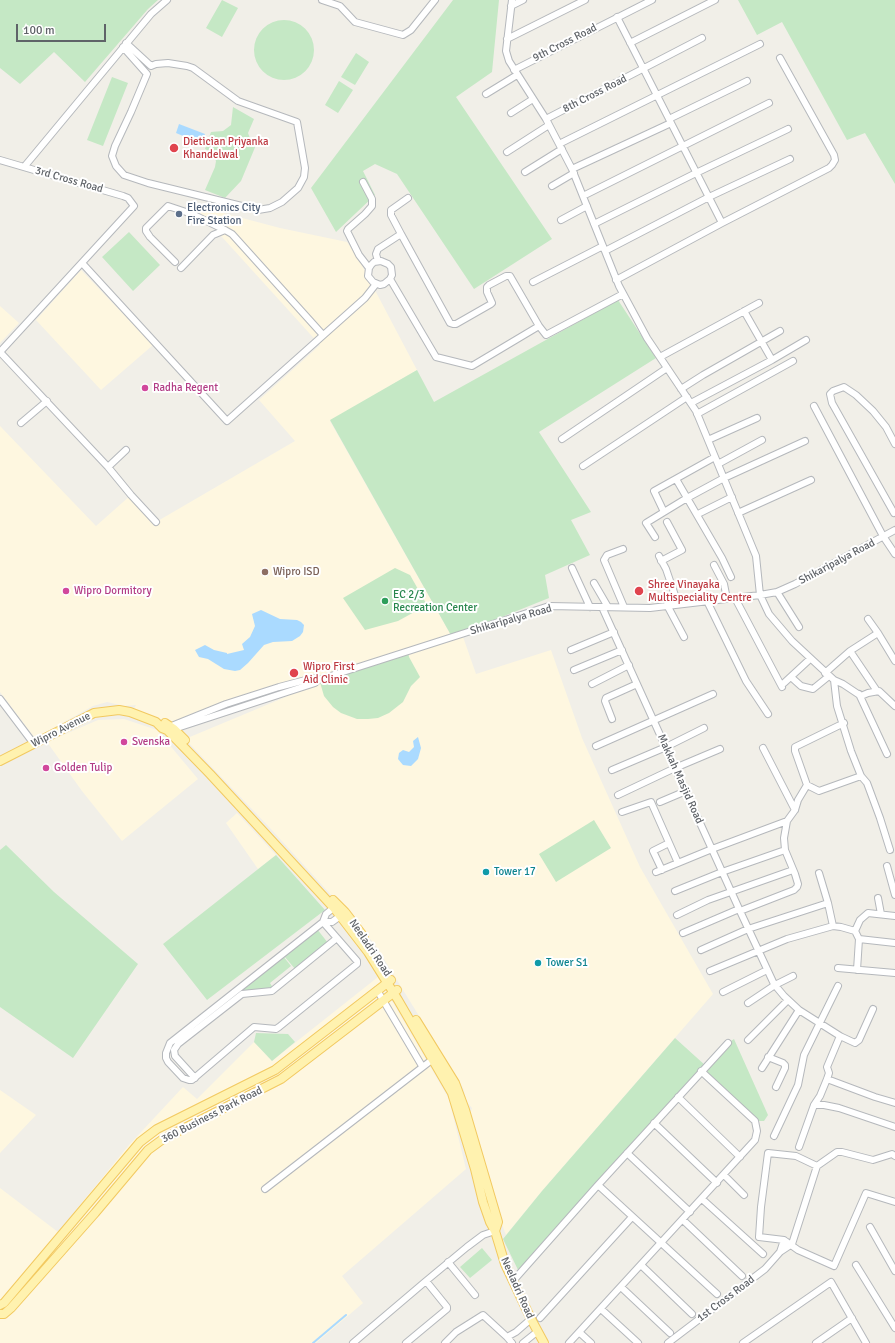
<!DOCTYPE html>
<html>
<head>
<meta charset="utf-8">
<style>
	body { margin:0 }
	#map { position:relative; width:895px; height:1343px; overflow:hidden; background:#f1efe8; font-family:Signika,sans-serif }
	canvas { display:block }
	.scale { position:absolute; left:16px; top:24px; width:90px; height:18px; box-sizing:border-box; border:2px solid #5f6368; border-top:0; padding-left:5px; font-size:12px; line-height:14px; white-space:nowrap; color:#5f6368; -webkit-text-stroke:3px #fff; paint-order:stroke }
</style>
</head>
<body>
<div id="map">
<canvas width="895" height="1343"></canvas>
<div class="scale">100 m</div>
</div>
<script>
const ctx = document.querySelector('canvas').getContext('2d');
ctx.lineJoin = 'round';
function paint(path, color) {
  ctx.fillStyle = color;
  ctx.fill(path, 'evenodd');
}
function shape(rows) {
  const path = new Path2D();
  for (const r of rows) {
    if (r.length === 3) {
      path.moveTo(r[0] + r[2], r[1]);
      path.arc(r[0], r[1], r[2], 0, 2 * Math.PI);
      continue;
    }
    path.moveTo(r[0], r[1]);
    for (let i = 2; i < r.length; i += 2) path.lineTo(r[i], r[i + 1]);
  }
  return path;
}
function trace(path, color, width, dash) {
  ctx.strokeStyle = color;
  ctx.lineWidth = width;
  ctx.lineCap = dash ? 'butt' : 'round';
  ctx.setLineDash(dash || []);
  ctx.stroke(path);
}
function drawText(font, color, halo, rows, align = 'center') {
  ctx.font = font + ' Signika,sans-serif';
  ctx.lineWidth = 4;
  ctx.setLineDash([]);
  ctx.textBaseline = 'middle';
  ctx.strokeStyle = halo;
  ctx.fillStyle = color;
  for (const [text, x, y, turn = 0] of rows) {
    ctx.save();
    ctx.translate(x, y);
    ctx.rotate((+turn || 0) * Math.PI / 180);
    ctx.textAlign = isNaN(turn) ? turn : align;
    if (halo) ctx.strokeText(text, 0, 0);
    ctx.fillText(text, 0, 0);
    ctx.restore();
  }
}
paint(shape([
	[193,205,280,228,347,242,358,258,417,370,330,421,452,637,462,634,476,674,551,650,582,738,640,867,713,994,542,1191,506,1235,500,1219,470,1115,472,1108,467,1102,463,1088,459,1081,376,946,354,920,270,828,185,739,288,696,167,730,130,716,136,705,124,706,107,702,93,706,35,738,0,692,0,426,96,526,131,495,156,522,295,441,259,400,320,345],
	[81,270,153,345,101,390,36,320],
	[0,306,19,323,0,343],
	[124,719,157,730,198,779,122,841,82,791,47,742,98,720],
	[237,813,276,855,258,869,226,823],
	[378,977,449,1099,466,1169,342,1276,363,1303,316,1343,0,1343,0,1188,58,1232,129,1145,183,1087,197,1099,254,1042,272,1061],
	[0,1090,36,1115,0,1153]
]), '#fef7e0');
paint(shape([
	[0,0,158,0,148,9,85,82,54,52,20,84,0,68],
	[222,0,238,8,222,37,206,28],
	[453,0,499,0,492,72,456,97,552,239,474,289,397,174,375,164,363,171,375,195,336,232,311,188],
	[738,0,895,0,895,184,865,133,847,140,782,22,757,35],
	[284,50,30],
	[356,53,369,62,355,85,341,77],
	[112,77,128,83,103,146,87,140],
	[339,81,353,90,338,113,325,105],
	[233,107,254,119,248,133,251,141,256,145,241,181,225,198,205,190,215,167,216,161,211,152,205,149,211,132,223,131,231,125],
	[129,232,160,265,133,291,102,257],
	[618,300,656,358,539,432,591,512,571,520,590,555,545,575,549,598,452,637,330,420,417,370,434,402],
	[395,568,410,575,427,605,398,621,365,630,343,598],
	[408,651,409,657,420,677,411,686,403,702,389,713,378,718,368,719,357,719,341,713,333,707,324,696,319,679],
	[594,820,611,848,556,882,539,854],
	[6,845,54,892,138,964,73,1058,0,1007,0,850],
	[276,855,325,910,207,1000,163,944],
	[317,929,328,943,296,970,284,956],
	[283,956,291,966,270,983,273,988,240,991],
	[256,1033,288,1034,295,1042,272,1061,254,1042],
	[675,1038,706,1066,728,1043,734,1039,768,1115,764,1121,755,1121,701,1071,520,1274,503,1239,542,1191],
	[482,1248,492,1260,470,1278,460,1267]
]), '#c5e8c5');
paint(shape([
	[179,124,205,134,202,144,176,133],
	[261,610,280,619,297,620,301,622,304,625,303,632,300,636,292,641,273,642,264,645,248,663,240,670,235,671,224,669,208,659,199,657,195,650,205,645,214,650,227,653,227,654,244,650,242,644,250,637,255,626,252,614],
	[418,737,421,748,418,759,411,766,403,765,398,759,399,753,403,750,409,752,414,747,413,741]
]), '#aadaff');
trace(shape([
	[313,1343,346,1315]
]), '#aadaff', 2);
const minor = shape([
	[322,0,340,6,355,22,403,35,411,30,435,0],
	[512,0,506,51,509,61,546,119,572,169,619,286,647,338,696,411,756,556,760,595,769,614,792,641,834,680,843,684,861,696,868,693,879,691,895,706],
	[511,6,523,0],
	[617,17,722,223],
	[507,39,585,0],
	[630,43,715,0],
	[123,47,147,74,131,112,115,146,112,156,116,166,124,175,148,183,258,210,270,208,282,202,298,188,304,177,305,168,297,122,238,101,193,68,187,66,168,63,156,64,151,66,126,43],
	[514,70,652,0],
	[486,94,517,75],
	[511,113,533,99],
	[546,119,702,38],
	[669,119,747,81],
	[559,144,760,44],
	[507,152,549,125],
	[0,160,123,196,128,198,134,206,0,352],
	[24,167,151,14,167,0],
	[572,169,671,123],
	[525,172,562,149],
	[363,182,372,199,372,206,365,214,348,229,347,231,359,255,369,268],
	[552,186,574,173],
	[583,196,769,103],
	[561,220,587,206],
	[594,224,696,173,788,129],
	[401,234,391,215,391,210,408,198],
	[605,251,709,197,790,159],
	[378,261,376,254,378,249,401,234,450,323,453,324,456,324,491,304,492,303,487,292,487,287,489,285,506,276,510,276,539,326],
	[175,262,150,237,146,231,146,228,168,206,192,214,225,230],
	[82,263,227,421,365,298,376,284],
	[181,268,213,235,225,230,232,234,323,335],
	[390,279,384,284,380,285,373,282,368,276,369,268,371,265,374,262,381,261,388,264,391,267,392,275,390,279,436,357,472,366,539,326,546,335,623,294],
	[616,280,722,223,829,168,832,165,835,160,834,155,780,58],
	[533,282,603,246],
	[744,311,772,360],
	[0,352,108,467,131,495,156,522],
	[660,357,759,303],
	[681,389,703,375,780,331],
	[691,403,772,360,806,340],
	[814,406,883,536,895,554],
	[697,414,793,361],
	[21,423,47,401],
	[562,439,667,368],
	[708,440,757,418],
	[895,444,886,427,873,411,856,395,844,387,833,391,830,394,832,403,894,513,895,512],
	[718,464,762,440],
	[583,466,687,397],
	[108,467,126,450],
	[676,479,722,558,731,577],
	[664,512,687,498,724,478,805,441],
	[700,513,732,497],
	[738,513,811,480],
	[655,537,646,523,664,512,654,491,715,457],
	[623,549,607,555,604,560,624,607],
	[659,556,666,569,678,604],
	[661,561,682,550,667,522],
	[714,565,724,584,727,599],
	[572,568,590,607],
	[594,583,608,607],
	[777,592,799,627],
	[735,598,782,687],
	[707,601,746,681,768,714],
	[667,605,684,637],
	[602,607,740,911,774,984,784,996,799,1010,840,1036,827,1067,829,1073,827,1079,820,1096,814,1105,824,1105,839,1108,895,1127],
	[868,619,878,633],
	[571,650,614,632],
	[850,651,877,691],
	[574,670,622,650],
	[825,673,850,651,878,633,895,661],
	[791,677,801,686,813,689,829,676],
	[834,680,837,706,851,751,861,776,867,783,880,818,890,850],
	[784,683,810,659],
	[592,684,629,665],
	[859,694,887,754],
	[0,699,34,744],
	[612,719,605,701,606,698,637,684],
	[169,727,226,704,279,687,313,678,318,680],
	[171,730,281,694,315,683,318,680,549,606,650,608,760,595,777,592,795,584,895,530],
	[596,746,713,694],
	[763,748,795,810],
	[612,770,666,747,704,728],
	[807,785,819,791,861,776],
	[618,795,675,768,720,749],
	[660,802,686,791],
	[622,812,651,802,678,863],
	[887,866,895,895],
	[662,870,653,851,669,843],
	[656,872,712,849,787,821],
	[819,873,828,903,833,926],
	[675,891,722,872,785,850],
	[878,898,881,914],
	[740,911,794,890,797,887,798,884,795,874,785,850,784,838,787,821,795,810,798,800,807,785,795,751,795,747,844,723],
	[677,915,708,900,793,870],
	[323,922,357,961,357,964,279,1027,276,1029,254,1027,192,1080,189,1080,183,1078,168,1062,166,1058,166,1053,170,1043,323,922,326,914,337,905],
	[323,922,332,922,343,914],
	[855,931,860,920,868,913,895,916],
	[683,933,739,909],
	[859,939,895,943],
	[701,950,748,929,828,903],
	[838,968,895,973],
	[710,971,787,939,833,926,841,927,855,931,859,939,857,970],
	[377,990,422,1066],
	[723,992,767,970],
	[748,1003,775,985,793,976],
	[840,1036,855,1043,859,1040,873,1009],
	[748,1040,788,1000],
	[768,1057,783,1063,785,1065,785,1068,776,1087],
	[762,1068,799,1010],
	[195,1078,175,1056,174,1050,178,1044,242,994,272,991,337,938],
	[827,1079,875,1097,895,1103],
	[678,1097,740,1157],
	[654,1123,717,1183],
	[774,1136,798,1085,804,1055,838,986],
	[799,1147,814,1105],
	[627,1153,690,1212],
	[895,1156,892,1154,873,1160,842,1152,837,1152,817,1166,796,1156,768,1153,761,1207,759,1237,784,1240,798,1250,834,1266,866,1193,895,1202],
	[724,1175,744,1195],
	[598,1185,717,1294],
	[265,1189,433,1059],
	[702,1199,763,1254],
	[683,1220,742,1276],
	[870,1227,895,1271],
	[784,1240,780,1252,792,1244,817,1166],
	[448,1262,475,1295],
	[641,1265,692,1314],
	[856,1265,895,1328],
	[513,1281,598,1185,728,1043],
	[621,1287,670,1333],
	[601,1309,638,1343],
	[540,1318,632,1217],
	[579,1332,591,1343],
	[507,1337,516,1332,531,1319],
	[353,1343,426,1281],
	[406,1343,447,1309,447,1307,426,1281,467,1247,483,1235,495,1231],
	[445,1343,456,1332,483,1315,507,1337,512,1343],
	[523,1343,538,1331],
	[569,1343,755,1140,757,1131,755,1121,701,1071],
	[668,1343,765,1269,780,1252],
	[743,1343,831,1282,866,1343],
	[816,1343,852,1318]
]);
const major = shape([
	[165,723,174,729,185,740],
	[0,761,94,713,119,710,130,712,156,722,162,728,167,730,173,736,210,774,334,908,368,952,398,1000,452,1093,475,1169,483,1202,490,1222,495,1231,505,1264,531,1319,544,1343],
	[333,900,345,912,364,937],
	[416,1020,455,1083,465,1110,498,1222,495,1231],
	[0,1305,4,1303,140,1142,157,1129,275,1070,391,980],
	[0,1314,4,1314,11,1308,95,1213,148,1150,163,1139,281,1079,397,990]
]);
trace(minor, '#b5b8bc', 8);
trace(major, '#f2c960', 10);
trace(minor, '#fff', 6);
trace(major, '#fff2af', 8);
for (const [x, y, r, color] of [
	[174,148,5,"#e0444e"],
	[179,214,4,"#5c6f8a"],
	[145,388,4,"#d1479c"],
	[265,572,4,"#8d6e63"],
	[66,591,4,"#d1479c"],
	[639,591,5,"#e0444e"],
	[385,601,4,"#2e9e5b"],
	[294,673,5,"#e0444e"],
	[124,742,4,"#d1479c"],
	[46,768,4,"#d1479c"],
	[486,872,4,"#0f9aa8"],
	[538,963,4,"#0f9aa8"]
]) {
  const dot = new Path2D();
  dot.arc(x, y, r, 0, 2 * Math.PI);
  ctx.fillStyle = color;
  ctx.fill(dot);
  trace(dot, '#fff', 1.5);
}
drawText('11px', '#5f6368', '#fff', [
	["9th Cross Road",565,43,-27],
	["8th Cross Road",595,94,-27],
	["3rd Cross Road",69,180,16],
	["Shikaripalya Road",837,562,-28],
	["Shikaripalya Road",511,620,-16],
	["Wipro Avenue",61,730,-27],
	["Makkah Masjid Road",680,779,66],
	["Neeladri Road",370,948,56],
	["360 Business Park Road",212,1115,-27],
	["Neeladri Road",517,1288,66],
	["1st Cross Road",726,1299,-37]
]);
drawText('11px', '#be3a42', '#fff', [
	["Dietician Priyanka",183,142],
	["Khandelwal",183,155],
	["Shree Vinayaka",648,585],
	["Multispeciality Centre",648,598],
	["Wipro First",303,667],
	["Aid Clinic",303,680]
], 'left');
drawText('11px', '#4e5e75', '#fff', [
	["Electronics City",187,208],
	["Fire Station",187,221]
], 'left');
drawText('11px', '#b23c85', '#fff', [
	["Radha Regent",153,388],
	["Wipro Dormitory",74,591],
	["Svenska",132,742],
	["Golden Tulip",54,768]
], 'left');
drawText('11px', '#785e54', '#fff', [
	["Wipro ISD",273,572]
], 'left');
drawText('11px', '#27864d', '#fff', [
	["EC 2/3",393,595],
	["Recreation Center",393,608]
], 'left');
drawText('11px', '#0d838f', '#fff', [
	["Tower 17",494,872],
	["Tower S1",546,963]
], 'left');
</script>
</body>
</html>
